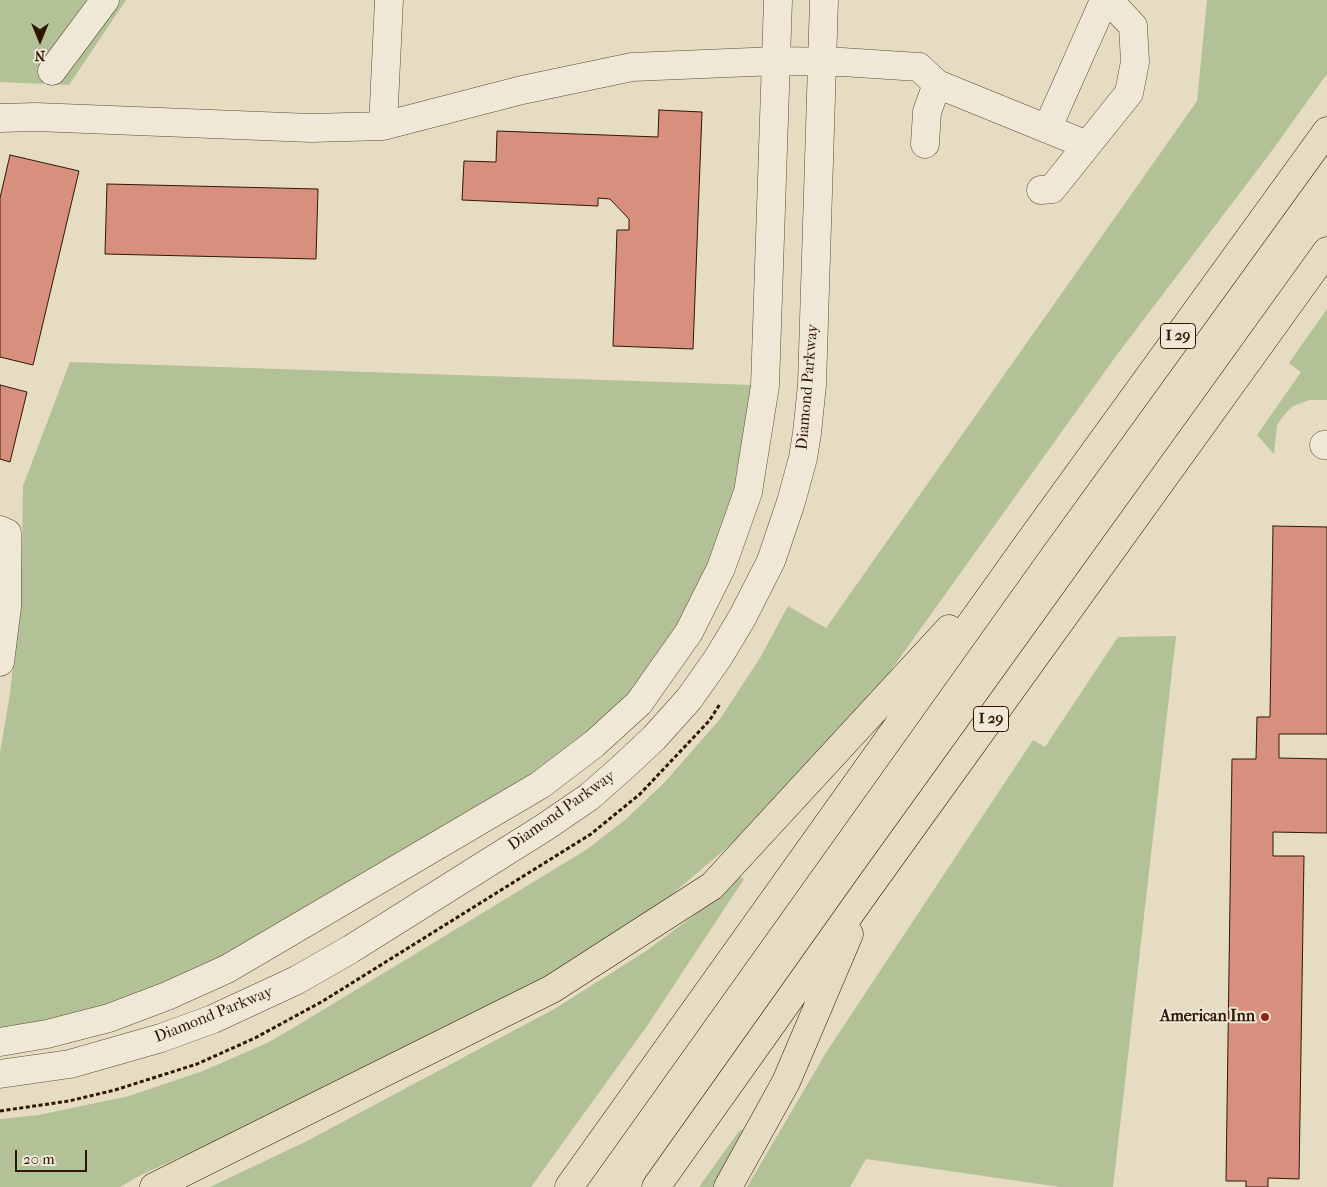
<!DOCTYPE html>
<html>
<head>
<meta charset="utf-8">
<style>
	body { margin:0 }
	#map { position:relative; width:1327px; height:1187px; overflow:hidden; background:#e6dcc2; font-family:"IM FELL French Canon",serif }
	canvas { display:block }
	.north { position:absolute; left:15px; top:15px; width:50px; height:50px; -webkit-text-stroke:4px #efe8d7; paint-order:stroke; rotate:180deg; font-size:14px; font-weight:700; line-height:20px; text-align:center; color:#301704 }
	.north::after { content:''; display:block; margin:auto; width:18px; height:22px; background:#301704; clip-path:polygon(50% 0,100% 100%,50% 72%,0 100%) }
	.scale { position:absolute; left:15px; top:1150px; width:72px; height:22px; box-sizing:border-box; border:2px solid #301704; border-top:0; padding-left:6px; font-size:15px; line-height:18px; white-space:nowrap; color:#301704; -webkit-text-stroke:4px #efe8d7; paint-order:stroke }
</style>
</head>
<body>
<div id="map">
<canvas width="1327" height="1187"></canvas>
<div class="north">N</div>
<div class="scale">20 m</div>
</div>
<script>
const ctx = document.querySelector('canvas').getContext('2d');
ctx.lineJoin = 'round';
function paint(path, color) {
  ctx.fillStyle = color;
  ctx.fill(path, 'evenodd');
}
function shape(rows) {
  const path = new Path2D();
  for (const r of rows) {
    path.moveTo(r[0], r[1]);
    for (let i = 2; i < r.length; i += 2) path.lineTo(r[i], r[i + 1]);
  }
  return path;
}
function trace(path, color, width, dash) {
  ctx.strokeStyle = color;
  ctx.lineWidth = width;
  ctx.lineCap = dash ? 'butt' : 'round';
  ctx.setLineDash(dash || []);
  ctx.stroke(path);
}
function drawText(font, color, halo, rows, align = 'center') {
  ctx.font = font + ' "IM FELL French Canon",serif';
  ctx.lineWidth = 4;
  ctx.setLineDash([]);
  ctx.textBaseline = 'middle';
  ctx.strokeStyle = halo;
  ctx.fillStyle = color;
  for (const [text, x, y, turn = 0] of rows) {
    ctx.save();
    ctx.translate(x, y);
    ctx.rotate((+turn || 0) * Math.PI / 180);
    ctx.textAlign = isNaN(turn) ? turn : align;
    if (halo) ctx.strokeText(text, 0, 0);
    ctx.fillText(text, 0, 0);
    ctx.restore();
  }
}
paint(shape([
	[0,0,126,0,69,85,0,82],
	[1207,0,1327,0,1327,74,1268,156,1116,356,881,684,750,828,669,897,569,965,487,1010,218,1140,141,1175,120,1187,0,1187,0,1119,39,1115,129,1096,203,1071,267,1043,295,1027,586,850,625,820,665,782,720,719,760,658,788,606,826,628,1197,101],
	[1327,309,1327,400,1309,400,1293,406,1284,415,1277,425,1274,454,1257,435,1301,372,1289,363],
	[70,362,754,385,751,429,726,532,687,613,633,693,520,788,147,999,0,1032,0,752,10,694,19,609,22,551,23,486],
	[1176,636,1113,1187,1060,1187,866,1159,850,1187,747,1187,827,1051,1033,740,1045,747,1118,637],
	[739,876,744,879,647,1026,531,1187,210,1187,305,1142,556,1008,646,951,693,916],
	[746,1128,714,1187,699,1187,739,1131]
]), '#b2c196');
const building = shape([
	[659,110,702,112,693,349,613,346,617,230,629,230,629,219,610,199,598,198,598,206,462,200,464,161,496,162,497,131,658,137,659,110],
	[10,155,79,171,33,365,0,357,0,198,10,155],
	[107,184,318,189,316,259,105,254,107,184],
	[0,385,27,392,10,462,0,459,0,385],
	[1273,526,1327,527,1327,734,1279,734,1279,758,1327,759,1327,833,1273,832,1273,856,1304,856,1299,1179,1268,1178,1268,1187,1246,1187,1246,1181,1226,1181,1232,759,1256,759,1257,717,1270,717,1273,526]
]);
paint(building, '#d7907e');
trace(building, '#301704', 1);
const minor = shape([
	[52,71,105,0],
	[937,84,1087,145],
	[0,118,36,117,311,128,383,126,522,90,632,67,776,61,842,62,919,67,937,84,927,112,925,144],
	[383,126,389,0],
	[1047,129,1103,3],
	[1041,190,1052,189,1129,93,1135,62,1133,26,1116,8],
	[1324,445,1327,445],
	[0,530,7,533,7,607,0,662],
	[0,1042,47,1034,109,1018,167,996,227,969,540,785,594,744,639,703,689,632,721,568,748,492,765,386,778,0],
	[0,1074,70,1064,161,1038,213,1019,297,980,351,949,545,827,589,797,623,767,654,738,689,699,718,658,742,618,771,561,791,502,803,458,807,433,812,385,824,0]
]);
const highway = shape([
	[154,1187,552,989,712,886,949,629],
	[569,1187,1030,541,1327,131],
	[656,1187,869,887,1327,251],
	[728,1187,786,1082,849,934]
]);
trace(minor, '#5e4834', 29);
trace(highway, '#301704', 29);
trace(shape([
	[0,1111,69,1101,115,1090,197,1064,255,1038,323,1001,591,834,640,794,709,721,720,704]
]), '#301704', 3, [4, 2.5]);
trace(minor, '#efe8d7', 28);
trace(highway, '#e6dcc2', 28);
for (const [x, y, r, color] of [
	[1265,1017,5,"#8f2418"]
]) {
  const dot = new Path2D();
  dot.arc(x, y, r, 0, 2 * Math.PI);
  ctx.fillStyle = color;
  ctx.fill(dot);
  trace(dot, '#efe8d7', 2);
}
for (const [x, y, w] of [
	[1178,336,35],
	[991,719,35]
]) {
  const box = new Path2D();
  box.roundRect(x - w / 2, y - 12.5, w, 25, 4);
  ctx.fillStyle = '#efe8d7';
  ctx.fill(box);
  trace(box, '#301704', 1);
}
drawText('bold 15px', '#301704', null, [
	["I 29",1178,336],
	["I 29",991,719]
]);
drawText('16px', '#301704', '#efe8d7', [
	["Diamond Parkway",808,387,-85],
	["Diamond Parkway",562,811,-35],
	["Diamond Parkway",214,1015,-22]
]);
drawText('bold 16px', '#301704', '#efe8d7', [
	["American Inn",1255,1017]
], 'right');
</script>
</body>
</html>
